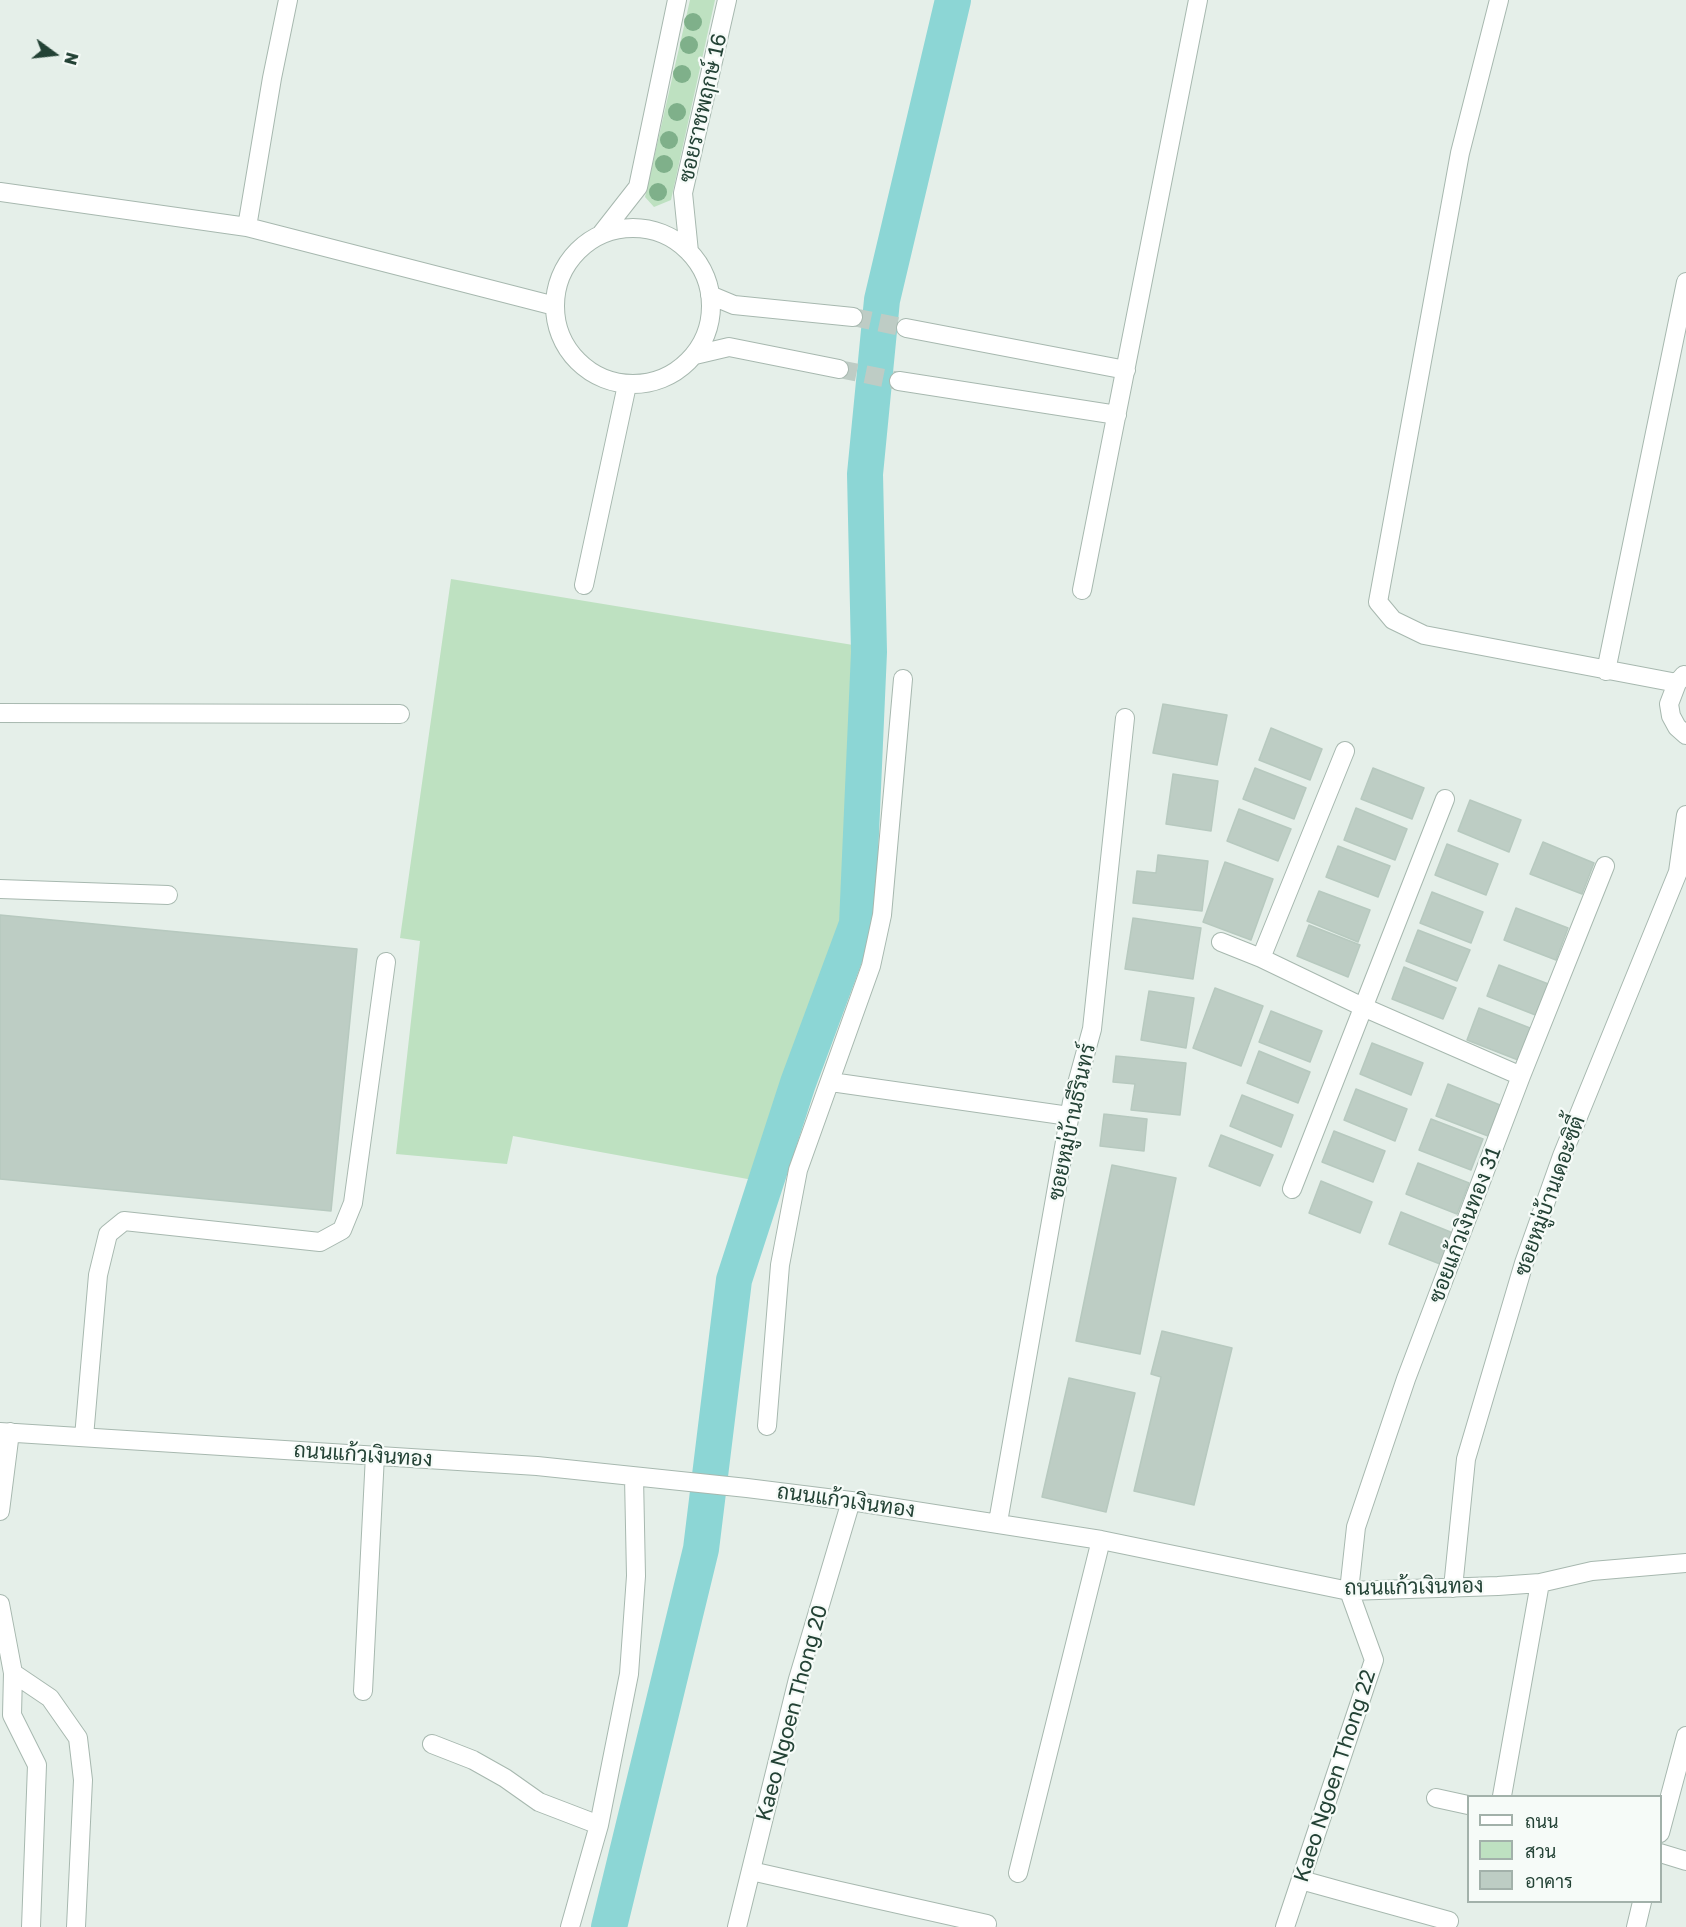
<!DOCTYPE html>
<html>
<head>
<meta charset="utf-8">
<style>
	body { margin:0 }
	#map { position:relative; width:1686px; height:1927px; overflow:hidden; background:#e5efe9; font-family:"Golos Text",Sarabun,sans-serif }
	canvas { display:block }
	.legend { position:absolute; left:1467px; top:1795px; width:195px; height:108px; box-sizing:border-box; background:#f6fbf8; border:2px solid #a2b1aa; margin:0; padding:8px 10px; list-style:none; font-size:18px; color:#234235 }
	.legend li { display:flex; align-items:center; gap:12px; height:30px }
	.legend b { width:30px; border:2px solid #a2b1aa }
	.north { position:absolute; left:24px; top:24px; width:60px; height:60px; -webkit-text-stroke:4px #f6fbf8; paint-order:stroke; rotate:105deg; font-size:16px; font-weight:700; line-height:24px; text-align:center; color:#234235 }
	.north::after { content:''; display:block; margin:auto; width:21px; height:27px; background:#234235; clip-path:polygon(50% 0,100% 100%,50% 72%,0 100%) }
</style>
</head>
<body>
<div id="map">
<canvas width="1686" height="1927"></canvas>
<ul class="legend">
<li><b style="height:8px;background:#fff"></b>ถนน</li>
<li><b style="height:16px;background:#bee1c1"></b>สวน</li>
<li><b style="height:16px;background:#bdcdc4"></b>อาคาร</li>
</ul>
<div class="north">N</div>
</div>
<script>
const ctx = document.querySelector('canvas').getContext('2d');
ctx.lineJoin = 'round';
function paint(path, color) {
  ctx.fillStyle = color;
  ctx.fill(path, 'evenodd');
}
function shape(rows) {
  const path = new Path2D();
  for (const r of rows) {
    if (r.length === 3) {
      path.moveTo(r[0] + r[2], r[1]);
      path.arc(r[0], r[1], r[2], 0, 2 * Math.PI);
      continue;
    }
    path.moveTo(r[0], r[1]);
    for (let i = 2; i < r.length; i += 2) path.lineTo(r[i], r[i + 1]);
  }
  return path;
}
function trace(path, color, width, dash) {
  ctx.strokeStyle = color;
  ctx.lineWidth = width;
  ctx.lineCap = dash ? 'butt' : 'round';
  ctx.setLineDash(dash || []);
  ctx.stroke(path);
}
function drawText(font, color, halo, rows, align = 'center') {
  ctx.font = font + ' "Golos Text",Sarabun,sans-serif';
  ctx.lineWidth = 4.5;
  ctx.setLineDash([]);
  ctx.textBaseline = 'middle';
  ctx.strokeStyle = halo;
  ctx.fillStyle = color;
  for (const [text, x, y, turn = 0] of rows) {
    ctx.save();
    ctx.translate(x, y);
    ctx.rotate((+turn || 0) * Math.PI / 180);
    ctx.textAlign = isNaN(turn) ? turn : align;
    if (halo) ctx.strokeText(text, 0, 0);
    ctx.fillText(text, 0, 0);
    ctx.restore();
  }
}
paint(shape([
	[690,0,715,0,671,200,654,207,645,197],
	[451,579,853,645,844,920,753,1180,513,1136,507,1164,396,1154,420,941,400,938]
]), '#bee1c1');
trace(shape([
	[609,1927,701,1549,734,1280,798,1083,857,924,869,652,865,474,882,300,953,0]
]), '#8cd6d5', 36);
const building = shape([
	[1163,704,1227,715,1217,765,1153,753,1163,704],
	[1271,728,1322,749,1310,780,1259,760,1271,728],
	[1255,768,1306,788,1294,819,1243,799,1255,768],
	[1373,768,1424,788,1412,819,1361,799,1373,768],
	[1173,774,1218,781,1211,831,1166,824,1173,774],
	[1470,800,1521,820,1509,852,1458,831,1470,800],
	[1356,808,1407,829,1395,860,1344,840,1356,808],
	[1239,809,1291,829,1278,861,1227,841,1239,809],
	[1543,842,1594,863,1582,894,1530,874,1543,842],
	[1447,844,1498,864,1486,895,1435,875,1447,844],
	[1338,846,1390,866,1378,897,1326,877,1338,846],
	[1158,855,1208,861,1202,911,1133,903,1137,871,1156,873,1158,855],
	[1225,862,1273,879,1251,940,1203,922,1225,862],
	[1319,891,1370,910,1358,942,1307,921,1319,891],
	[1432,892,1483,912,1471,943,1420,923,1432,892],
	[1516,908,1568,928,1556,960,1504,940,1516,908],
	[0,915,357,949,331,1211,0,1179,0,915],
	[1133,918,1201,928,1193,979,1125,969,1133,918],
	[1309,925,1360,945,1348,977,1297,956,1309,925],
	[1418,930,1470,950,1457,981,1406,961,1418,930],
	[1499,965,1551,985,1538,1016,1487,996,1499,965],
	[1404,967,1456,988,1443,1019,1392,999,1404,967],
	[1215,988,1263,1006,1241,1066,1193,1048,1215,988],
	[1149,991,1194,998,1186,1048,1141,1040,1149,991],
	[1479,1008,1530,1028,1518,1060,1467,1040,1479,1008],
	[1271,1011,1322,1031,1310,1062,1259,1042,1271,1011],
	[1372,1043,1423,1063,1411,1095,1360,1074,1372,1043],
	[1259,1051,1310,1072,1298,1103,1247,1083,1259,1051],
	[1116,1056,1186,1063,1180,1115,1131,1110,1135,1084,1113,1082,1116,1056],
	[1448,1084,1500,1105,1488,1136,1436,1116,1448,1084],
	[1356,1089,1407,1109,1395,1141,1344,1120,1356,1089],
	[1242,1095,1293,1115,1281,1147,1230,1126,1242,1095],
	[1104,1114,1147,1119,1144,1151,1100,1146,1104,1114],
	[1431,1119,1483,1139,1471,1170,1419,1150,1431,1119],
	[1334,1131,1385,1151,1373,1182,1322,1162,1334,1131],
	[1221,1135,1273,1155,1260,1186,1209,1166,1221,1135],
	[1418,1163,1469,1183,1457,1214,1406,1194,1418,1163],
	[1112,1165,1176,1178,1140,1354,1076,1341,1112,1165],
	[1321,1181,1372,1202,1360,1233,1309,1213,1321,1181],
	[1401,1212,1453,1233,1440,1264,1389,1244,1401,1212],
	[1162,1331,1232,1348,1194,1505,1134,1491,1161,1377,1151,1374,1162,1331],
	[1069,1378,1135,1393,1106,1512,1042,1497,1069,1378]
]);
paint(building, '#bdcdc4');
trace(building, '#b7c9bf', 1.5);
trace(shape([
	[853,317,906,328],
	[839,369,899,381]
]), '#beccc5', 18, [18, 9]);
const minor = shape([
	[1499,0,1460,153,1378,602,1393,620,1424,635,1677,683],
	[0,192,247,227,555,306],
	[247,227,272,78,288,0],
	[633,306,78],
	[602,233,638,187,677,0],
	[689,252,683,193,727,0],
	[710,295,734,305,853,317],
	[906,328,1126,370],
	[695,355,729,347,839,369],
	[899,381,1117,415],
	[584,585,627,385],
	[1082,590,1198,0],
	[1606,671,1686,282],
	[1684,675,1677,683,1669,704,1671,716,1677,727,1686,735],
	[0,713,400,714],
	[0,889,168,895],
	[1221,942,1261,958,1363,1007,1521,1076],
	[1261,958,1345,751],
	[831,1082,1069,1116],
	[1292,1189,1445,799],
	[767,1426,780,1265,798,1170,871,966,882,915,903,679],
	[0,1432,537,1466,747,1488,851,1501,1101,1540,1349,1591,1498,1586,1540,1583,1592,1571,1686,1563],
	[84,1437,98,1275,108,1234,124,1221,320,1242,342,1230,353,1203,386,962],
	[0,1511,10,1432],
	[998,1522,1072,1102,1092,1029,1125,718],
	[1453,1588,1466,1459,1524,1263,1562,1156,1678,872,1686,815],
	[0,1604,13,1673,12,1715,37,1765,31,1927],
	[13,1673,50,1698,78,1738,83,1780,76,1927],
	[363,1691,375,1455],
	[432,1744,473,1760,505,1778,539,1802,599,1825],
	[1502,1796,1540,1583],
	[1436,1798,1468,1805],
	[1660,1833,1686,1736],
	[1660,1853,1686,1861],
	[751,1871,987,1924],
	[1018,1873,1101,1540],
	[1301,1880,1449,1921],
	[570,1927,599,1825,629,1674,636,1576,634,1477],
	[737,1927,798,1679,851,1501],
	[1285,1927,1374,1660,1349,1591,1356,1527,1406,1379,1521,1076,1605,866],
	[1636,1927,1642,1902]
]);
trace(minor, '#a7b8af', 20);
trace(minor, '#fff', 18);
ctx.fillStyle = '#7fb08a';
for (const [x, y] of [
	[693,22],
	[689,45],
	[682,74],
	[677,112],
	[669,140],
	[664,164],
	[658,192]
]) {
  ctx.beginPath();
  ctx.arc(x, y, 9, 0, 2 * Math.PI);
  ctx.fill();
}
drawText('21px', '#234235', '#f6fbf8', [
	["ซอยราชพฤกษ์ 16",703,108,-77],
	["ซอยหมู่บ้านธีรินทร์",1072,1122,-78],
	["ซอยหมู่บ้านเดอะซิตี้",1550,1196,-70],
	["ซอยแก้วเงินทอง 31",1465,1225,-69],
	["ถนนแก้วเงินทอง",363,1455,4],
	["ถนนแก้วเงินทอง",846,1501,8],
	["ถนนแก้วเงินทอง",1414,1587,-1],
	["Kaeo Ngoen Thong 20",792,1713,-75],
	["Kaeo Ngoen Thong 22",1335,1776,-72]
]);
</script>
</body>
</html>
